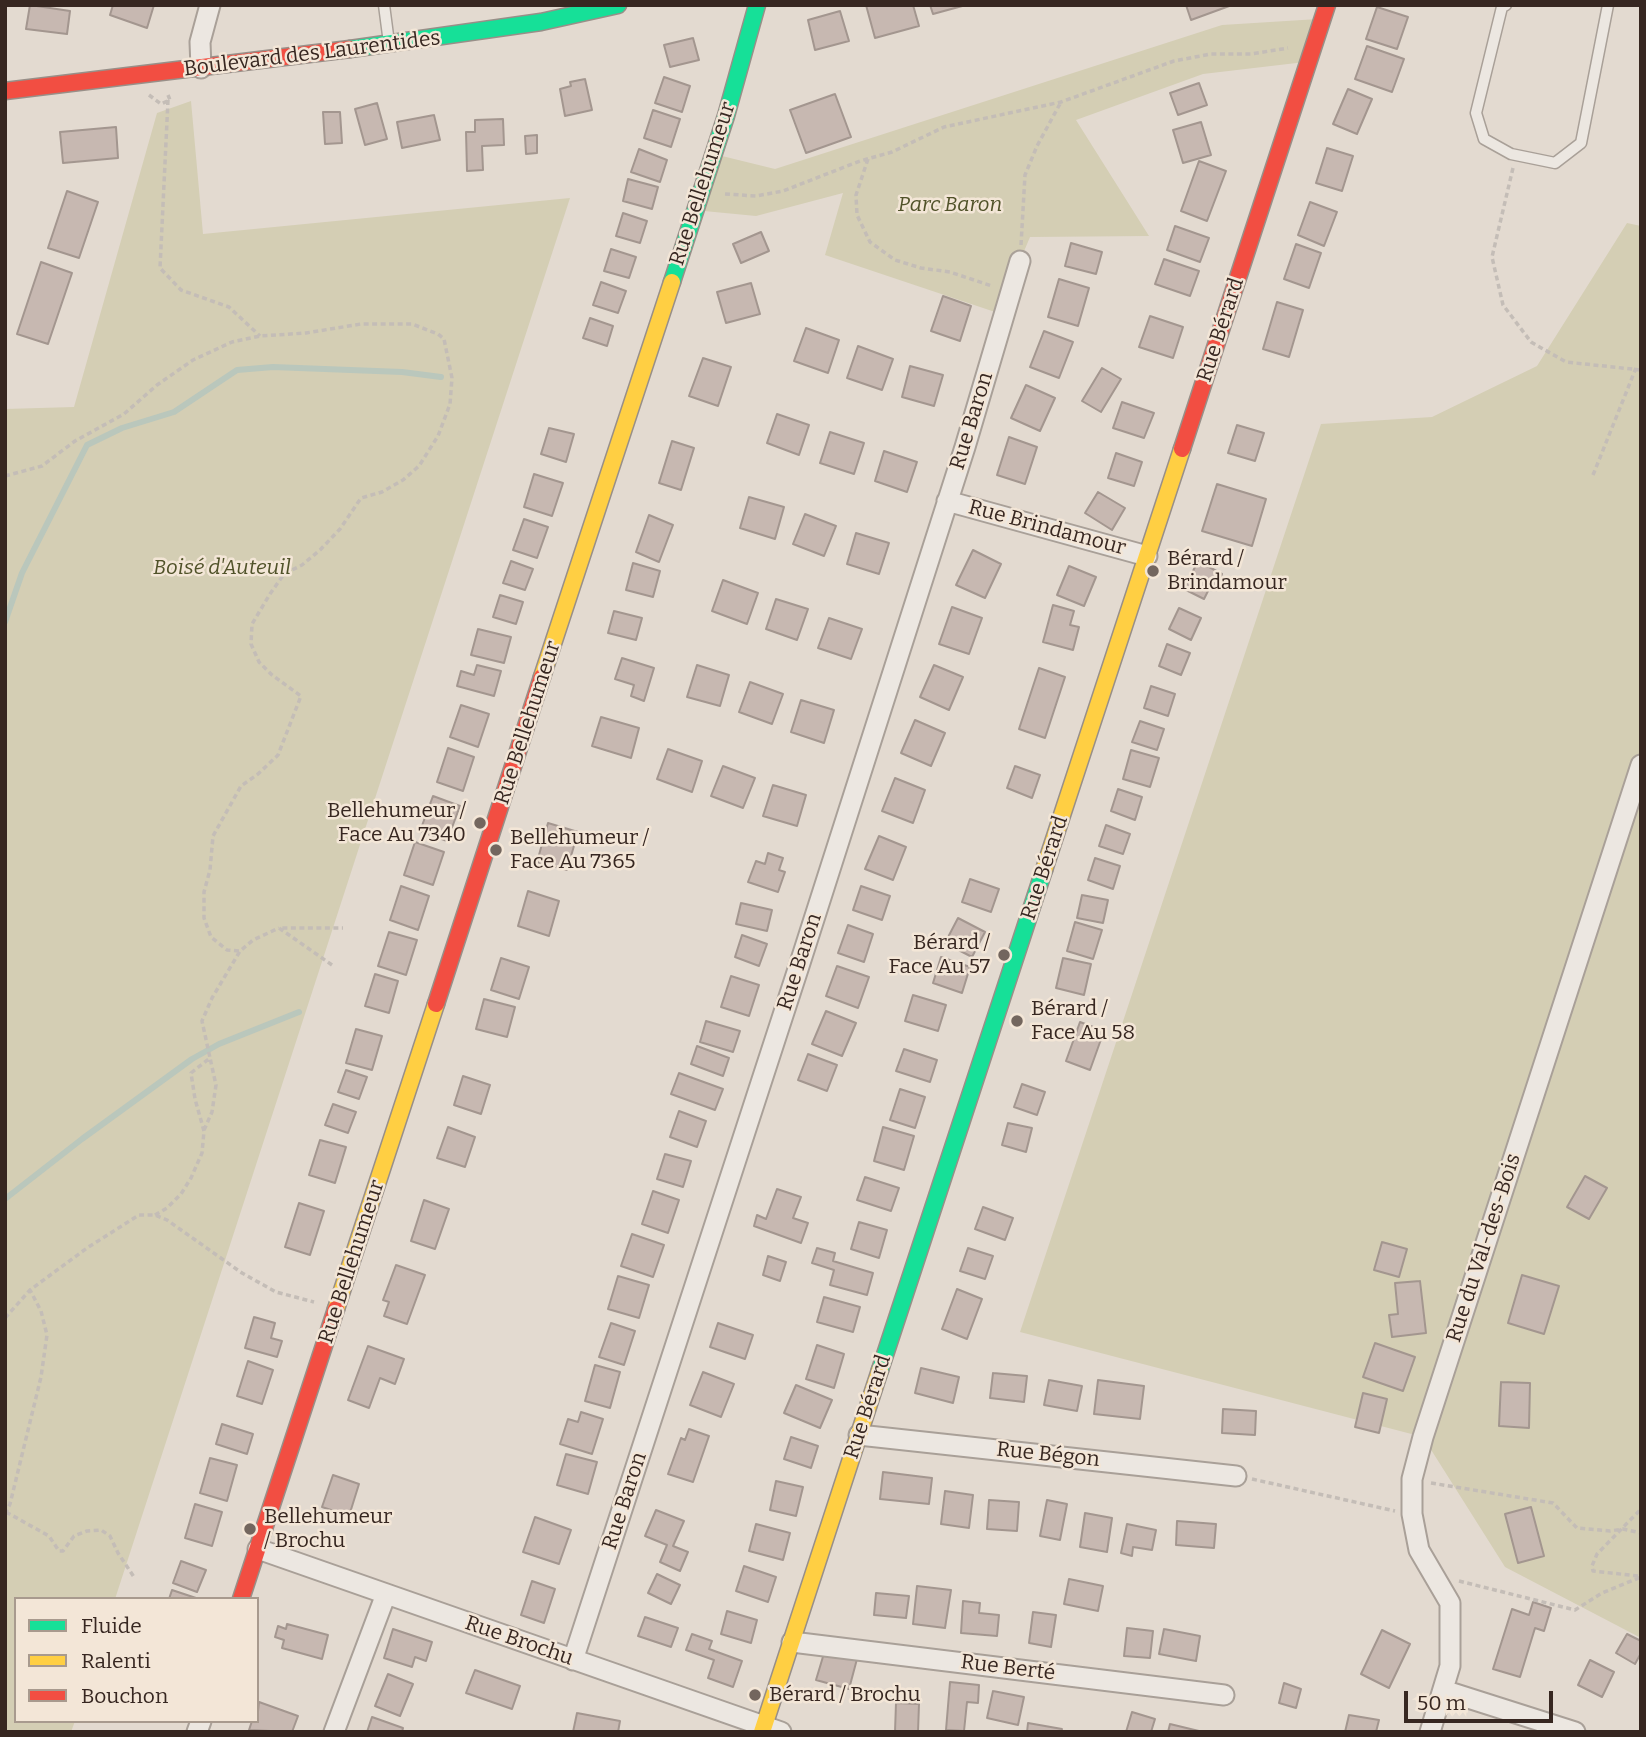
<!DOCTYPE html>
<html>
<head>
<meta charset="utf-8">
<style>
	body { margin:0 }
	#map { position:relative; width:1646px; height:1737px; overflow:hidden; background:#e3dad0; font-family:Bitter,serif }
	canvas { display:block }
	.frame { position:absolute; inset:0; border:7px solid #372721; pointer-events:none }
	.legend { position:absolute; left:14px; top:1597px; width:245px; height:126px; box-sizing:border-box; background:#f3e6d7; border:2px solid #a89a8e; margin:0; padding:9px 12px; list-style:none; font-size:21px; color:#372721 }
	.legend li { display:flex; align-items:center; gap:14px; height:35px }
	.legend b { width:35px; border:2px solid #a89a8e }
	.scale { position:absolute; left:1404px; top:1691px; width:149px; height:32px; box-sizing:border-box; border:4px solid #372721; border-top:0; padding-left:9px; font-size:21px; line-height:24px; white-space:nowrap; color:#372721; -webkit-text-stroke:5px #f3e6d7; paint-order:stroke }
</style>
</head>
<body>
<div id="map">
<canvas width="1646" height="1737"></canvas>
<div class="frame"></div>
<ul class="legend">
<li><b style="height:9px;background:#16e098"></b>Fluide</li>
<li><b style="height:9px;background:#ffcf43"></b>Ralenti</li>
<li><b style="height:9px;background:#f24e42"></b>Bouchon</li>
</ul>
<div class="scale">50 m</div>
</div>
<script>
const ctx = document.querySelector('canvas').getContext('2d');
ctx.lineJoin = 'round';
function paint(path, color) {
  ctx.fillStyle = color;
  ctx.fill(path, 'evenodd');
}
function shape(rows) {
  const path = new Path2D();
  for (const r of rows) {
    path.moveTo(r[0], r[1]);
    for (let i = 2; i < r.length; i += 2) path.lineTo(r[i], r[i + 1]);
  }
  return path;
}
function trace(path, color, width, dash) {
  ctx.strokeStyle = color;
  ctx.lineWidth = width;
  ctx.lineCap = dash ? 'butt' : 'round';
  ctx.setLineDash(dash || []);
  ctx.stroke(path);
}
function drawText(font, color, halo, rows, align = 'center') {
  ctx.font = font + ' Bitter,serif';
  ctx.lineWidth = 5;
  ctx.setLineDash([]);
  ctx.textBaseline = 'middle';
  ctx.strokeStyle = halo;
  ctx.fillStyle = color;
  for (const [text, x, y, turn = 0] of rows) {
    ctx.save();
    ctx.translate(x, y);
    ctx.rotate((+turn || 0) * Math.PI / 180);
    ctx.textAlign = isNaN(turn) ? turn : align;
    if (halo) ctx.strokeText(text, 0, 0);
    ctx.fillText(text, 0, 0);
    ctx.restore();
  }
}
paint(shape([
	[1318,19,1305,62,1203,74,1076,120,1149,236,1030,237,998,313,825,255,843,193,756,216,704,211,722,156,775,169,1222,25],
	[191,101,203,234,570,198,115,1599,16,1599,16,1721,75,1721,71,1732,5,1732,5,409,74,407,157,113],
	[1627,223,1641,226,1641,1638,1505,1567,1423,1437,1020,1332,1321,424,1432,417,1537,366]
]), '#d4ceb4');
trace(shape([
	[5,622,22,573,87,445,122,428,174,412,237,370,273,367,402,372,441,377],
	[5,1199,82,1139,192,1059,219,1044,299,1012]
]), '#bac7bc', 6);
const building = shape([
	[30,5,70,11,67,34,26,29,30,5],
	[113,5,154,5,147,28,110,15,113,5],
	[866,5,913,5,919,26,875,38,866,5],
	[930,5,966,5,933,14,930,5],
	[1186,5,1232,5,1191,20,1186,5],
	[1377,7,1408,17,1397,49,1366,39,1377,7],
	[840,11,849,41,815,50,808,20,840,11],
	[693,38,699,60,670,67,664,45,693,38],
	[1367,46,1404,59,1392,92,1355,79,1367,46],
	[664,77,690,86,682,112,655,103,664,77],
	[585,79,592,110,565,116,560,89,571,86,570,82,585,79],
	[1199,83,1207,105,1178,115,1170,93,1199,83],
	[1348,89,1372,99,1357,134,1333,124,1348,89],
	[835,94,851,137,806,153,790,110,835,94],
	[377,103,387,139,365,145,355,109,377,103],
	[653,110,680,119,671,147,644,138,653,110],
	[323,112,340,112,342,143,325,144,323,112],
	[434,115,440,140,402,148,397,122,434,115],
	[503,119,504,145,482,146,483,170,467,171,466,132,475,132,475,120,503,119],
	[1201,122,1211,155,1183,163,1173,130,1201,122],
	[116,127,118,158,63,163,60,132,116,127],
	[537,135,537,153,526,154,525,136,537,135],
	[1327,148,1353,156,1342,191,1316,183,1327,148],
	[639,149,667,160,660,182,631,172,639,149],
	[1199,161,1226,171,1207,221,1181,211,1199,161],
	[628,179,658,187,652,209,623,201,628,179],
	[67,191,98,202,79,258,48,248,67,191],
	[1310,202,1337,212,1324,246,1298,235,1310,202],
	[623,213,647,221,640,243,616,236,623,213],
	[1175,226,1209,238,1200,262,1167,250,1175,226],
	[761,232,769,251,741,263,733,244,761,232],
	[1071,243,1102,252,1096,274,1065,266,1071,243],
	[1296,244,1321,253,1309,288,1284,279,1296,244],
	[611,249,636,257,629,278,604,271,611,249],
	[1164,259,1199,271,1190,296,1155,284,1164,259],
	[41,262,72,273,48,344,17,334,41,262],
	[1059,279,1089,288,1078,326,1048,317,1059,279],
	[601,282,626,291,618,313,593,305,601,282],
	[751,283,760,314,726,323,717,292,751,283],
	[943,296,971,306,960,341,931,331,943,296],
	[1277,302,1303,310,1289,357,1263,349,1277,302],
	[1150,316,1183,327,1173,358,1139,347,1150,316],
	[590,318,613,326,607,346,583,338,590,318],
	[806,328,839,340,828,373,794,361,806,328],
	[1044,331,1073,342,1059,378,1030,367,1044,331],
	[858,346,893,359,882,390,847,378,858,346],
	[703,358,731,367,718,406,689,396,703,358],
	[910,366,943,375,934,406,902,397,910,366],
	[1102,368,1121,379,1101,412,1082,401,1102,368],
	[1026,385,1055,398,1040,431,1011,418,1026,385],
	[1122,402,1154,413,1144,438,1113,428,1122,402],
	[777,414,809,425,799,455,767,443,777,414],
	[1237,425,1264,433,1255,461,1228,453,1237,425],
	[549,428,574,434,566,462,541,454,549,428],
	[830,432,864,443,854,474,820,463,830,432],
	[1009,437,1037,447,1025,484,997,475,1009,437],
	[672,441,694,448,681,490,659,483,672,441],
	[884,451,917,462,907,492,875,481,884,451],
	[1116,453,1142,462,1134,486,1108,478,1116,453],
	[534,474,563,483,552,516,524,507,534,474],
	[1217,484,1266,499,1252,546,1202,531,1217,484],
	[1098,492,1125,508,1112,530,1085,513,1098,492],
	[749,497,784,507,775,539,740,528,749,497],
	[805,514,836,526,824,556,793,544,805,514],
	[649,515,673,525,659,562,636,552,649,515],
	[524,519,548,527,537,558,513,550,524,519],
	[856,533,889,543,879,574,847,564,856,533],
	[973,550,1001,564,985,598,956,585,973,550],
	[511,561,533,569,525,590,503,583,511,561],
	[1198,561,1222,574,1215,589,1210,587,1204,599,1184,589,1198,561],
	[633,563,660,571,653,597,626,590,633,563],
	[1069,566,1096,577,1084,606,1057,595,1069,566],
	[723,580,758,593,747,624,712,611,723,580],
	[500,595,523,602,516,624,493,617,500,595],
	[776,599,808,609,797,640,766,629,776,599],
	[1053,605,1074,611,1070,625,1079,627,1073,650,1043,642,1053,605],
	[952,607,982,618,969,654,939,644,952,607],
	[1179,608,1201,618,1191,640,1169,629,1179,608],
	[614,611,642,618,636,640,608,633,614,611],
	[829,618,862,629,851,659,818,648,829,618],
	[478,629,511,637,504,663,471,655,478,629],
	[1167,644,1190,653,1181,675,1159,666,1167,644],
	[622,658,654,668,644,701,631,696,634,685,615,679,622,658],
	[477,665,501,671,494,696,457,686,461,671,474,675,477,665],
	[697,665,729,675,720,706,687,697,697,665],
	[934,665,963,677,949,710,920,697,934,665],
	[1039,668,1065,677,1045,738,1019,729,1039,668],
	[750,682,783,694,772,724,739,712,750,682],
	[1151,686,1175,694,1168,716,1144,708,1151,686],
	[801,700,834,710,824,743,791,732,801,700],
	[461,705,489,714,478,747,450,737,461,705],
	[601,717,639,728,631,758,592,746,601,717],
	[915,720,945,733,931,766,901,753,915,720],
	[1140,721,1164,729,1157,750,1132,742,1140,721],
	[448,748,474,757,463,791,437,782,448,748],
	[668,749,702,761,692,792,657,779,668,749],
	[1131,750,1159,758,1150,787,1123,779,1131,750],
	[723,766,755,778,743,808,711,796,723,766],
	[1015,766,1040,775,1032,798,1007,788,1015,766],
	[895,778,925,790,913,823,882,811,895,778],
	[773,785,806,795,797,826,763,816,773,785],
	[1118,789,1142,797,1135,820,1111,811,1118,789],
	[433,796,460,806,447,841,420,831,433,796],
	[548,823,578,832,567,870,537,862,548,823],
	[1106,825,1130,834,1123,854,1099,846,1106,825],
	[879,836,906,847,893,880,865,869,879,836],
	[415,842,444,852,433,885,404,875,415,842],
	[768,853,783,858,779,870,785,872,778,892,748,882,756,861,765,864,768,853],
	[1095,858,1120,866,1113,889,1088,880,1095,858],
	[970,879,999,889,991,912,962,902,970,879],
	[401,886,429,896,418,930,390,920,401,886],
	[861,886,890,896,882,920,853,910,861,886],
	[528,891,559,901,549,936,518,926,528,891],
	[1082,895,1108,900,1103,923,1077,918,1082,895],
	[741,903,772,910,767,931,736,924,741,903],
	[958,918,985,932,972,957,945,943,958,918],
	[1075,922,1102,930,1093,959,1067,951,1075,922],
	[848,925,873,934,864,962,838,953,848,925],
	[389,932,417,940,406,975,378,966,389,932],
	[742,935,767,944,759,966,735,957,742,935],
	[941,957,970,967,962,993,933,983,941,957],
	[501,958,529,967,519,999,491,990,501,958],
	[1063,958,1091,964,1084,995,1056,988,1063,958],
	[837,966,869,977,858,1008,826,996,837,966],
	[375,974,398,981,389,1013,365,1006,375,974],
	[731,976,759,985,749,1016,721,1007,731,976],
	[913,995,946,1005,938,1031,905,1021,913,995],
	[484,999,515,1007,507,1037,476,1029,484,999],
	[826,1011,856,1023,842,1056,812,1044,826,1011],
	[706,1021,740,1031,733,1052,700,1042,706,1021],
	[1080,1022,1104,1031,1090,1070,1066,1061,1080,1022],
	[356,1029,382,1036,372,1070,346,1063,356,1029],
	[697,1046,729,1058,723,1076,691,1064,697,1046],
	[904,1049,937,1060,930,1082,896,1071,904,1049],
	[808,1054,837,1065,827,1091,798,1080,808,1054],
	[346,1070,367,1077,359,1099,338,1092,346,1070],
	[679,1073,723,1089,715,1110,671,1094,679,1073],
	[463,1076,490,1085,481,1114,454,1105,463,1076],
	[1022,1084,1045,1092,1037,1115,1014,1107,1022,1084],
	[900,1089,925,1097,915,1128,890,1120,900,1089],
	[333,1104,356,1112,348,1133,325,1125,333,1104],
	[679,1111,706,1121,697,1147,670,1137,679,1111],
	[1008,1123,1032,1128,1026,1152,1002,1145,1008,1123],
	[448,1127,475,1137,465,1167,437,1158,448,1127],
	[883,1127,914,1136,904,1170,874,1161,883,1127],
	[320,1140,346,1147,335,1183,309,1175,320,1140],
	[665,1154,691,1161,683,1187,657,1179,665,1154],
	[1585,1176,1607,1188,1589,1219,1567,1207,1585,1176],
	[865,1177,899,1188,891,1211,857,1200,865,1177],
	[777,1189,801,1197,793,1218,808,1223,801,1243,754,1226,757,1215,766,1219,777,1189],
	[653,1191,679,1200,668,1233,642,1224,653,1191],
	[424,1200,449,1209,435,1249,411,1241,424,1200],
	[299,1203,324,1211,310,1255,285,1247,299,1203],
	[983,1207,1013,1218,1005,1240,975,1229,983,1207],
	[859,1222,887,1230,879,1258,851,1249,859,1222],
	[632,1234,664,1245,653,1277,621,1266,632,1234],
	[1382,1242,1407,1249,1399,1277,1374,1270,1382,1242],
	[817,1248,835,1253,833,1261,873,1273,867,1295,830,1285,834,1270,812,1263,817,1248],
	[968,1248,993,1256,985,1279,960,1271,968,1248],
	[768,1256,786,1262,780,1281,763,1275,768,1256],
	[396,1265,425,1275,407,1324,384,1316,389,1302,383,1300,396,1265],
	[1522,1275,1559,1286,1544,1334,1508,1323,1522,1275],
	[618,1276,649,1285,639,1318,608,1309,618,1276],
	[1420,1281,1426,1333,1392,1337,1389,1315,1398,1314,1395,1283,1420,1281],
	[957,1289,982,1299,967,1339,942,1329,957,1289],
	[824,1297,860,1307,853,1332,817,1322,824,1297],
	[254,1317,275,1323,271,1338,282,1341,277,1357,245,1348,254,1317],
	[611,1323,635,1331,624,1365,599,1357,611,1323],
	[718,1323,753,1335,745,1359,710,1347,718,1323],
	[1375,1343,1415,1357,1403,1391,1363,1377,1375,1343],
	[817,1345,844,1354,834,1388,806,1379,817,1345],
	[368,1346,404,1359,395,1384,380,1378,369,1408,348,1400,368,1346],
	[248,1361,273,1370,262,1404,237,1396,248,1361],
	[595,1365,620,1372,610,1408,585,1401,595,1365],
	[921,1368,959,1377,953,1403,915,1393,921,1368],
	[703,1372,734,1384,721,1417,690,1405,703,1372],
	[993,1373,1027,1376,1024,1402,990,1398,993,1373],
	[1049,1380,1082,1386,1077,1411,1044,1405,1049,1380],
	[1098,1380,1144,1386,1140,1419,1094,1414,1098,1380],
	[1501,1382,1530,1383,1529,1428,1499,1426,1501,1382],
	[796,1385,832,1400,820,1428,784,1413,796,1385],
	[1363,1393,1387,1399,1379,1433,1355,1427,1363,1393],
	[1223,1409,1256,1411,1255,1435,1222,1433,1223,1409],
	[581,1412,603,1419,592,1454,560,1444,568,1419,578,1422,581,1412],
	[222,1424,253,1434,247,1454,216,1444,222,1424],
	[689,1429,709,1436,693,1482,668,1474,681,1438,685,1440,689,1429],
	[791,1437,818,1446,811,1468,784,1459,791,1437],
	[566,1454,597,1462,588,1494,557,1485,566,1454],
	[210,1458,237,1465,227,1501,200,1493,210,1458],
	[883,1472,932,1478,929,1504,880,1499,883,1472],
	[333,1475,359,1484,349,1516,322,1507,333,1475],
	[776,1481,803,1487,796,1516,770,1510,776,1481],
	[945,1491,973,1495,969,1528,941,1524,945,1491],
	[989,1500,1019,1502,1017,1531,987,1529,989,1500],
	[1047,1500,1067,1504,1060,1540,1040,1536,1047,1500],
	[195,1504,222,1512,212,1546,185,1538,195,1504],
	[1531,1507,1544,1556,1518,1563,1505,1514,1531,1507],
	[656,1510,684,1521,673,1546,688,1552,680,1571,660,1562,667,1545,645,1536,656,1510],
	[1085,1513,1112,1518,1107,1552,1080,1547,1085,1513],
	[535,1517,571,1530,559,1564,523,1552,535,1517],
	[1177,1521,1216,1524,1214,1548,1176,1545,1177,1521],
	[756,1524,790,1533,783,1560,749,1551,756,1524],
	[1127,1524,1156,1530,1152,1550,1133,1547,1132,1556,1121,1553,1127,1524],
	[181,1561,206,1570,197,1592,173,1583,181,1561],
	[744,1566,776,1577,768,1602,736,1591,744,1566],
	[657,1574,680,1585,671,1604,648,1593,657,1574],
	[1069,1579,1103,1586,1098,1611,1064,1604,1069,1579],
	[532,1581,555,1589,544,1623,521,1615,532,1581],
	[917,1586,951,1590,945,1628,913,1624,917,1586],
	[172,1590,196,1598,195,1599,169,1599,172,1590],
	[876,1593,909,1596,906,1618,874,1615,876,1593],
	[963,1601,980,1603,979,1613,999,1615,997,1636,961,1633,963,1601],
	[1533,1602,1551,1608,1544,1631,1535,1628,1520,1677,1493,1669,1512,1609,1529,1615,1533,1602],
	[727,1611,757,1620,751,1643,721,1634,727,1611],
	[1033,1612,1056,1615,1051,1647,1029,1643,1033,1612],
	[645,1617,678,1628,671,1647,638,1636,645,1617],
	[287,1624,328,1635,322,1659,282,1648,284,1640,275,1637,278,1626,286,1629,287,1624],
	[1127,1628,1153,1631,1150,1658,1124,1656,1127,1628],
	[393,1629,432,1642,426,1661,415,1657,412,1667,384,1658,393,1629],
	[1164,1629,1200,1636,1196,1661,1159,1654,1164,1629],
	[1382,1630,1410,1644,1389,1688,1361,1674,1382,1630],
	[692,1634,712,1641,709,1649,742,1661,733,1687,708,1678,714,1660,686,1650,692,1634],
	[1627,1634,1641,1641,1641,1653,1635,1664,1616,1653,1627,1634],
	[825,1650,857,1659,849,1689,816,1680,825,1650],
	[1590,1660,1614,1672,1602,1697,1578,1685,1590,1660],
	[475,1670,520,1686,512,1709,466,1693,475,1670],
	[388,1674,413,1684,400,1716,375,1706,388,1674],
	[950,1682,979,1685,978,1703,967,1702,964,1731,946,1730,950,1682],
	[1284,1683,1301,1689,1296,1708,1279,1703,1284,1683],
	[993,1691,1024,1697,1018,1725,987,1718,993,1691],
	[259,1702,298,1716,292,1732,249,1730,252,1721,257,1721,259,1702],
	[896,1703,919,1704,918,1732,895,1732,896,1703],
	[1132,1712,1155,1719,1151,1732,1126,1732,1132,1712],
	[577,1713,620,1721,618,1732,573,1732,577,1713],
	[1349,1715,1379,1720,1376,1732,1345,1732,1349,1715],
	[372,1717,403,1728,402,1732,367,1732,372,1717],
	[1028,1723,1062,1729,1061,1732,1027,1732,1028,1723],
	[1170,1724,1203,1732,1168,1732,1170,1724]
]);
paint(building, '#c7b8b1');
trace(building, '#a3968f', 2);
const lane = shape([
	[384,5,389,43],
	[1506,5,1502,7,1476,113,1484,139,1511,154,1555,163,1581,143,1608,5]
]);
const street = shape([
	[201,68,200,42,210,5],
	[947,501,1147,556],
	[859,1435,1236,1476],
	[258,1549,781,1732],
	[792,1642,1224,1695],
	[573,1660,800,963,965,447,1020,261],
	[1443,1690,1575,1732],
	[197,1732,201,1721],
	[334,1732,386,1594],
	[1430,1732,1450,1666,1450,1603,1419,1550,1412,1514,1412,1479,1423,1437,1641,765]
]);
const fast = shape([
	[350,49,541,22,618,5],
	[672,282,726,116,757,5],
	[880,1370,1044,870]
]);
const slow = shape([
	[542,677,672,282],
	[1044,870,1182,449],
	[336,1309,436,1004],
	[762,1732,880,1370]
]);
const jam = shape([
	[5,91,350,49],
	[1182,449,1327,5],
	[436,1004,542,677],
	[241,1599,336,1309]
]);
trace(lane, '#a9a098', 13);
trace(street, '#a9a098', 23);
trace(fast, '#988f88', 19);
trace(slow, '#988f88', 19);
trace(jam, '#988f88', 19);
trace(shape([
	[149,95,161,104,170,100,168,95],
	[168,100,160,268,181,290,229,307,260,336],
	[868,159,856,195,857,215,870,242,895,260,921,268,950,272,992,286],
	[1513,168,1492,257,1503,305,1531,342,1566,362,1641,370],
	[725,194,756,196,783,191,860,161,892,152,944,127,1061,102,1174,61,1211,54,1251,54,1288,48],
	[1021,245,1025,175,1037,146,1061,102],
	[1593,475,1636,368],
	[5,476,42,466,75,441,124,414,157,385,193,360,232,342,260,336,306,333,361,324,412,324,438,334,444,339,452,378,450,404,438,436,419,466,403,480,382,492,361,498,340,529,320,550,302,565,284,574,270,594,252,624,251,644,259,662,272,675,301,696,278,755,258,774,241,786,213,836,210,870,204,892,204,918,211,937,227,950,240,951],
	[332,965,279,928,343,928],
	[204,1130,212,1112,216,1085,210,1058],
	[155,1215,167,1208,181,1194,191,1178,202,1153,204,1131,195,1099,191,1073,210,1058,202,1021,212,998,240,951,253,940,279,928],
	[5,1318,30,1290,87,1248,139,1215,155,1215,167,1220,242,1273,276,1292,314,1302],
	[1252,1479,1395,1511],
	[1431,1483,1553,1503,1577,1528,1610,1531,1623,1529,1641,1533],
	[6,1512,49,1536,59,1551,63,1551,74,1536,87,1531,101,1530,110,1536,118,1553,134,1577],
	[5,1514,10,1504,41,1377,47,1335,41,1311,30,1290],
	[1638,1576,1593,1571,1592,1566,1597,1554,1641,1509],
	[1459,1581,1575,1610,1602,1593,1641,1577]
]), '#c4bdb7', 3.5, [5, 3.5]);
trace(lane, '#ece7e1', 10);
trace(street, '#ece7e1', 19);
trace(fast, '#16e098', 16);
trace(slow, '#ffcf43', 16);
trace(jam, '#f24e42', 16);
for (const [x, y, r, color] of [
	[1153,571,7,"#73665e"],
	[480,823,7,"#73665e"],
	[496,850,7,"#73665e"],
	[1004,955,7,"#73665e"],
	[1017,1021,7,"#73665e"],
	[250,1529,7,"#73665e"],
	[755,1695,7,"#73665e"]
]) {
  const dot = new Path2D();
  dot.arc(x, y, r, 0, 2 * Math.PI);
  ctx.fillStyle = color;
  ctx.fill(dot);
  trace(dot, '#f3e6d7', 2.5);
}
drawText('21px', '#372721', '#f3e6d7', [
	["Boulevard des Laurentides",312,54,-7],
	["Rue Bellehumeur",703,184,-72],
	["Rue Bérard",1221,330,-72],
	["Rue Baron",972,421,-73],
	["Rue Brindamour",1047,528,15],
	["Rue Bellehumeur",528,723,-72],
	["Rue Bérard",1045,868,-72],
	["Rue Baron",800,962,-72],
	["Rue du Val-des-Bois",1484,1248,-72],
	["Rue Bellehumeur",352,1262,-72],
	["Rue Bérard",868,1407,-72],
	["Rue Bégon",1048,1455,6],
	["Rue Baron",625,1501,-72],
	["Rue Brochu",519,1641,19],
	["Rue Berté",1008,1668,7]
]);
drawText('italic 21px', '#505229', '#f3e6d7', [
	["Parc Baron",950,205],
	["Boisé d'Auteuil",222,568]
]);
drawText('21px', '#372721', '#f3e6d7', [
	["Bérard /",1167,559],
	["Brindamour",1167,583],
	["Bellehumeur /",466,811,"right"],
	["Face Au 7340",466,835,"right"],
	["Bellehumeur /",510,838],
	["Face Au 7365",510,862],
	["Bérard /",990,943,"right"],
	["Face Au 57",990,967,"right"],
	["Bérard /",1031,1009],
	["Face Au 58",1031,1033],
	["Bellehumeur",264,1517],
	["/ Brochu",264,1541],
	["Bérard / Brochu",769,1695]
], 'left');
</script>
</body>
</html>
